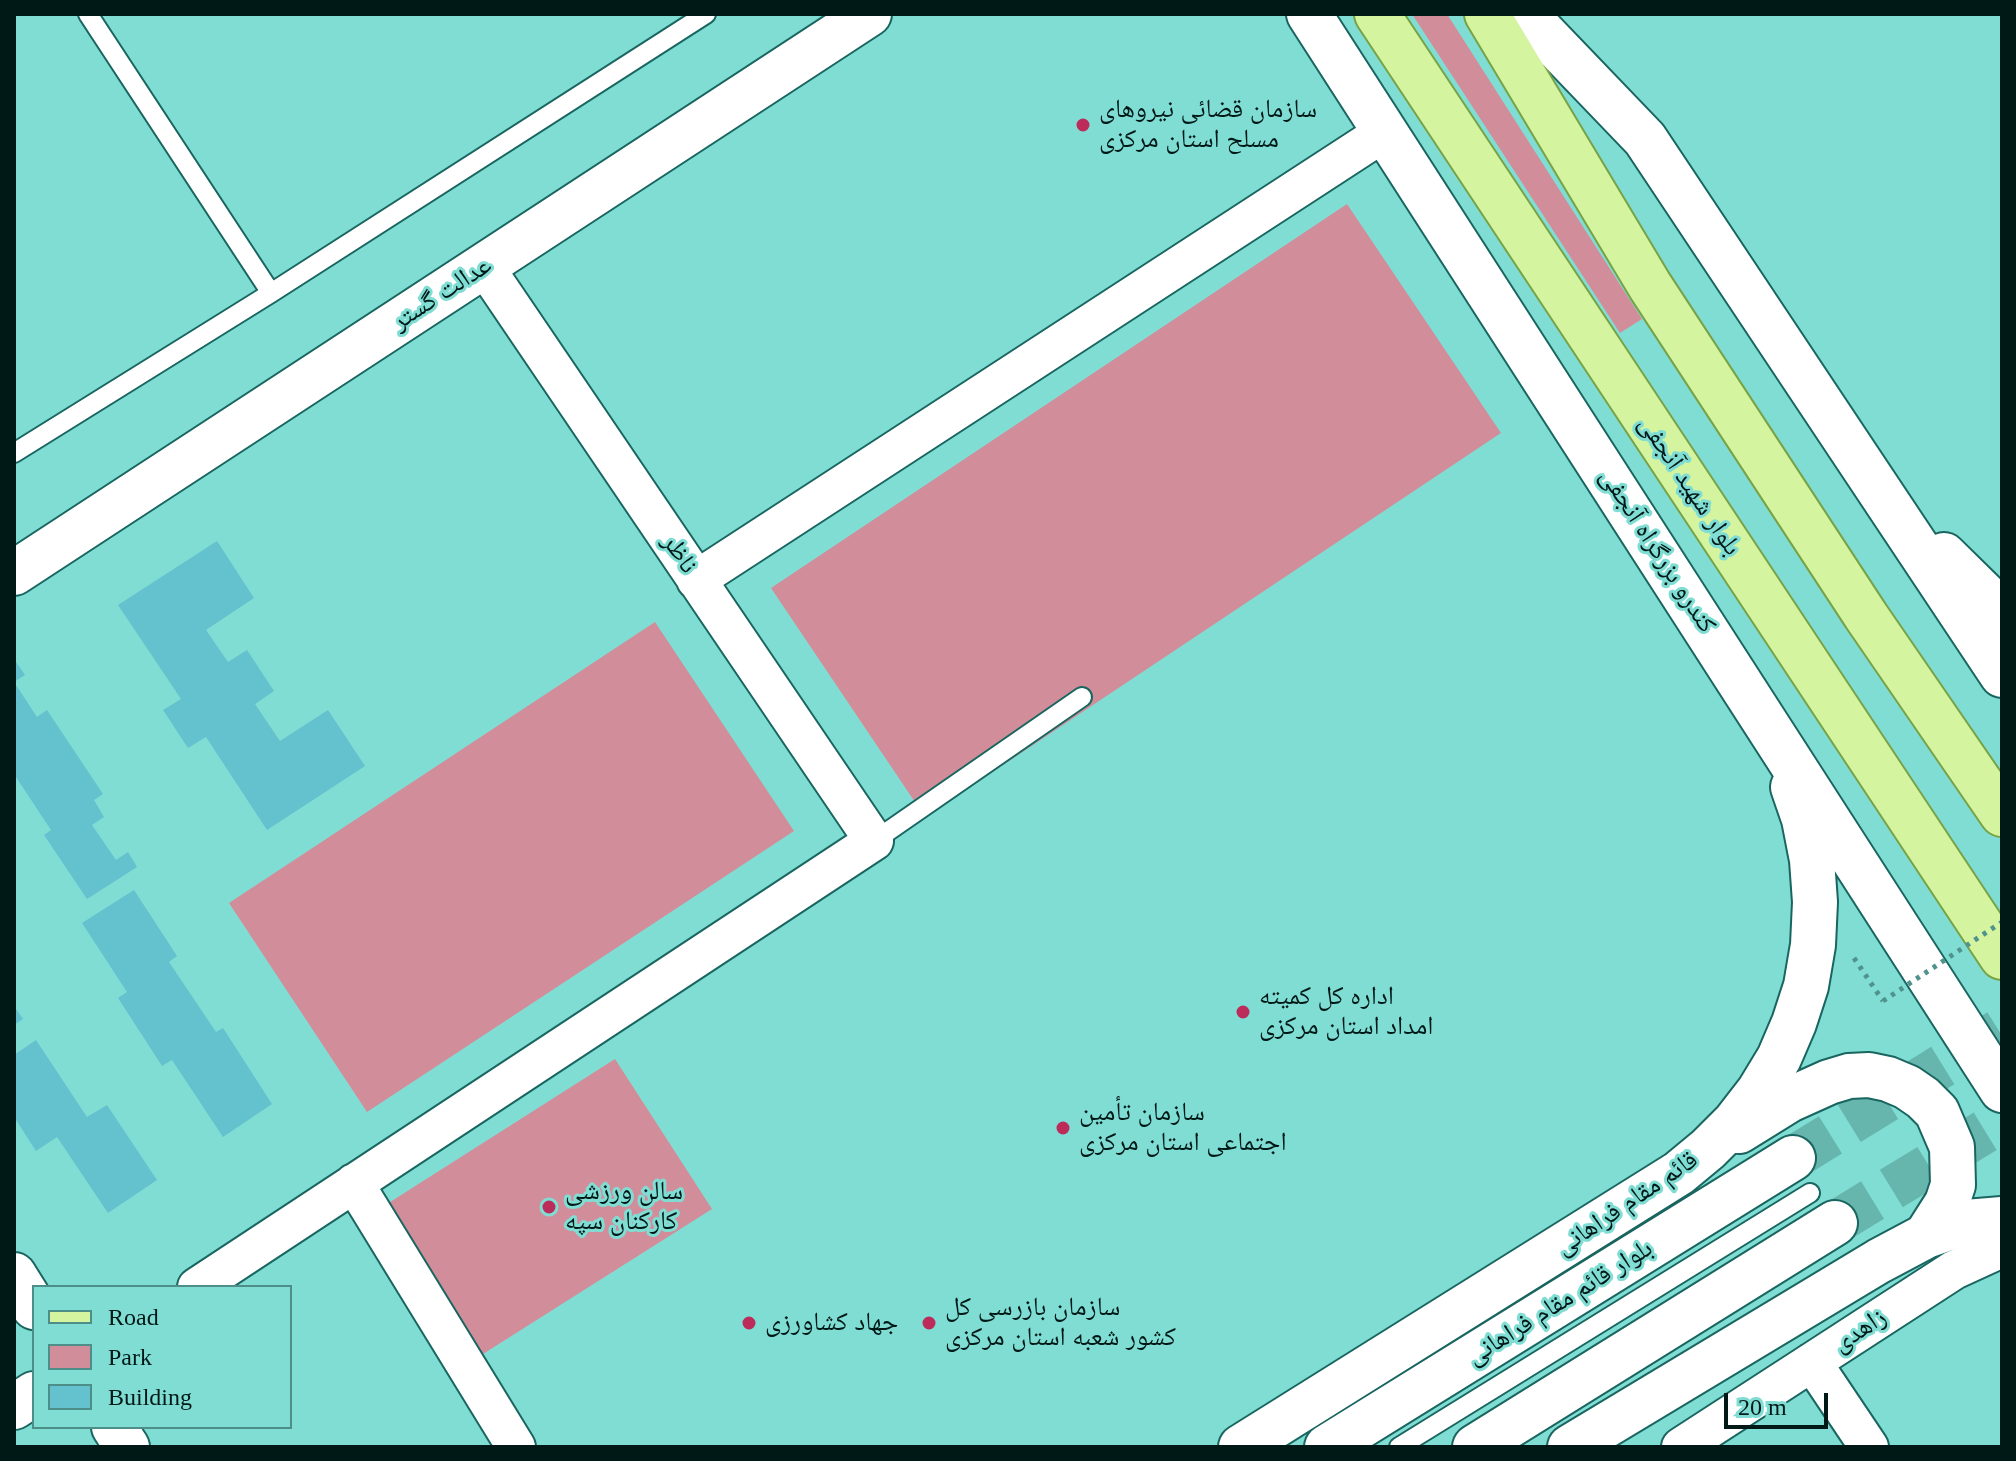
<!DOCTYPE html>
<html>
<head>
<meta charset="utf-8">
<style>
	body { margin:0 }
	#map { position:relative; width:2016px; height:1461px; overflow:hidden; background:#80ddd4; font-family:"Times New Roman",serif }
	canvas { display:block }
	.frame { position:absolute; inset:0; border:16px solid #001917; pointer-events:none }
	.legend { position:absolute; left:32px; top:1285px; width:260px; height:144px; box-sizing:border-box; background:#80ddd4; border:2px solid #4d8f88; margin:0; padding:10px 14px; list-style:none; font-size:24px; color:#001917 }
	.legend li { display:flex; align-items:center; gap:16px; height:40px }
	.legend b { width:40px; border:2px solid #4d8f88 }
	.scale { position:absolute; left:1724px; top:1393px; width:104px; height:36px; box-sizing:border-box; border:4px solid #001917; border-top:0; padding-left:10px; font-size:24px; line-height:28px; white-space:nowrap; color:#001917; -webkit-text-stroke:6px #80ddd4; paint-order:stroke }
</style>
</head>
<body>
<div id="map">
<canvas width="2016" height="1461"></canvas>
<div class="frame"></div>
<ul class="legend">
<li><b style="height:10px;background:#d4f49f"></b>Road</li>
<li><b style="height:22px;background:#d28d9a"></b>Park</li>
<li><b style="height:22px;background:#64c1ce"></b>Building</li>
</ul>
<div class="scale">20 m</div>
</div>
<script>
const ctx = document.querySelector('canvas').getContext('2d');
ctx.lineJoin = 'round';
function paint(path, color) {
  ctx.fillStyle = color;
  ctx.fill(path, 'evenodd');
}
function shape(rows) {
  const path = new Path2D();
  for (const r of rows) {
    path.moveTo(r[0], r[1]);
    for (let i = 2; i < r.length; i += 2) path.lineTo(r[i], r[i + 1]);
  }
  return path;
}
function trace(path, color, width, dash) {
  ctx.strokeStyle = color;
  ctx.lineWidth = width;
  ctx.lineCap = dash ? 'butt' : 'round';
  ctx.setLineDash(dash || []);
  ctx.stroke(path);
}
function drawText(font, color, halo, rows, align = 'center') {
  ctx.font = font + ' "Times New Roman","Noto Naskh Arabic",serif';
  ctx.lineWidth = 6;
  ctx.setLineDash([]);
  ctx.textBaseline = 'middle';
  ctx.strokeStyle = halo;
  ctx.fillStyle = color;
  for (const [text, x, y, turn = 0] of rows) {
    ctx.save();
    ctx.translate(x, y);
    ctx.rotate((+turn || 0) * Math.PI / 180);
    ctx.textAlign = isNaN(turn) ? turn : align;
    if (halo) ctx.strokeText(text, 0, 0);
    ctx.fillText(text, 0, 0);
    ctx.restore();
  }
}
paint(shape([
	[1412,14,1447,14,1642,319,1620,333],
	[1347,204,1501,433,925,817,771,588],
	[655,622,794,831,367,1112,229,903],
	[615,1059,712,1209,483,1354,387,1204]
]), '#d28d9a');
paint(shape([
	[217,541,254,598,206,630,228,662,247,650,274,691,255,704,280,741,328,710,365,766,267,830,206,737,188,748,163,710,181,699,118,605],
	[14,659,25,675,14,682,37,717,47,710,103,794,94,800,104,817,92,825,116,860,128,852,137,867,87,899,44,835,51,830,14,774],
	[134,890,177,956,169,962,216,1032,223,1028,272,1104,223,1137,172,1060,162,1066,118,998,127,992,82,923],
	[14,1006,23,1019,14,1025],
	[36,1040,87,1117,107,1105,157,1180,108,1213,57,1137,36,1151,14,1117,14,1055]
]), '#64c1ce');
trace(shape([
	[1793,1158,2002,1029],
	[1835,1223,2002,1121]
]), '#66b6ae', 44, [44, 22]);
const lane = shape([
	[88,14,271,293],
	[14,453,271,293,706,14],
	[874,841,1082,697],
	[1399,1447,1810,1193]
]);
const street = shape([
	[696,580,1386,131],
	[354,1183,516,1447],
	[197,1287,874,841,484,266],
	[1812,1362,1869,1447],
	[1681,1447,1954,1270,2002,1248]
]);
const secondary = shape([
	[1309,14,2002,1090],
	[1525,14,1645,139,2002,675],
	[1944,555,2002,612],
	[14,573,869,14],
	[1739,1131,1789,1100,1829,1082,1849,1076,1869,1075,1888,1079,1907,1087,1923,1098,1937,1112,1952,1147,1953,1185,1947,1203,1926,1236],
	[14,1275,34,1307],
	[14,1407,34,1394],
	[114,1427,127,1447],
	[1241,1447,1679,1173,1708,1149,1735,1122,1759,1091,1779,1058,1794,1023,1806,986,1813,945,1815,902,1812,860,1804,819,1793,787],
	[1327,1447,1793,1158],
	[1475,1447,1835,1223],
	[1570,1447,1879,1261,1926,1236,1966,1222,2002,1219]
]);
const primary = shape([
	[1377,14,2002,957],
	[1487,14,1650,286,1866,616,2002,814]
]);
trace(lane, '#19655f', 22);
trace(street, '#19655f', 42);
trace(secondary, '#19655f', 48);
trace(primary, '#77a246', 48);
trace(shape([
	[1854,958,1883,1001]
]), '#50938d', 5, [4, 6]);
trace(lane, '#fff', 18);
trace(street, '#fff', 38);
trace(secondary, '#fff', 44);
trace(primary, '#d4f49f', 44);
trace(shape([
	[1883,1001,2002,922]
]), '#50938d', 5, [4, 6]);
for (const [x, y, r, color] of [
	[1083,125,8,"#bb2c5a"],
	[1243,1012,8,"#bb2c5a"],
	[1063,1128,8,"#bb2c5a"],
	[549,1207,8,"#bb2c5a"],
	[749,1323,8,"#bb2c5a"],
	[929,1323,8,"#bb2c5a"]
]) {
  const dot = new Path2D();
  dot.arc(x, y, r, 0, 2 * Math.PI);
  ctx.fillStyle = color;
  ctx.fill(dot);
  trace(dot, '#80ddd4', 3);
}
drawText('26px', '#001917', '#80ddd4', [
	["سازمان قضائی نیروهای",1099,110],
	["مسلح استان مرکزی",1099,140],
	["اداره کل کمیته",1259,997],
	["امداد استان مرکزی",1259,1027],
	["سازمان تأمین",1079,1113],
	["اجتماعی استان مرکزی",1079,1143],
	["سالن ورزشی",565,1192],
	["کارکنان سپه",565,1222],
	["سازمان بازرسی کل",945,1308],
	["کشور شعبه استان مرکزی",945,1338],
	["جهاد کشاورزی",765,1323]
], 'left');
drawText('26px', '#001917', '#80ddd4', [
	["عدالت گستر",442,294,-33],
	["بلوار شهید آنجفی",1689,486,56],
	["کندرو بزرگراه آنجفی",1657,551,57],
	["ناظر",679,554,56],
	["قائم مقام فراهانی",1627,1204,-34],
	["بلوار قائم مقام فراهانی",1560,1303,-32],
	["زاهدی",1860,1331,-33]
]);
</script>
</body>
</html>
